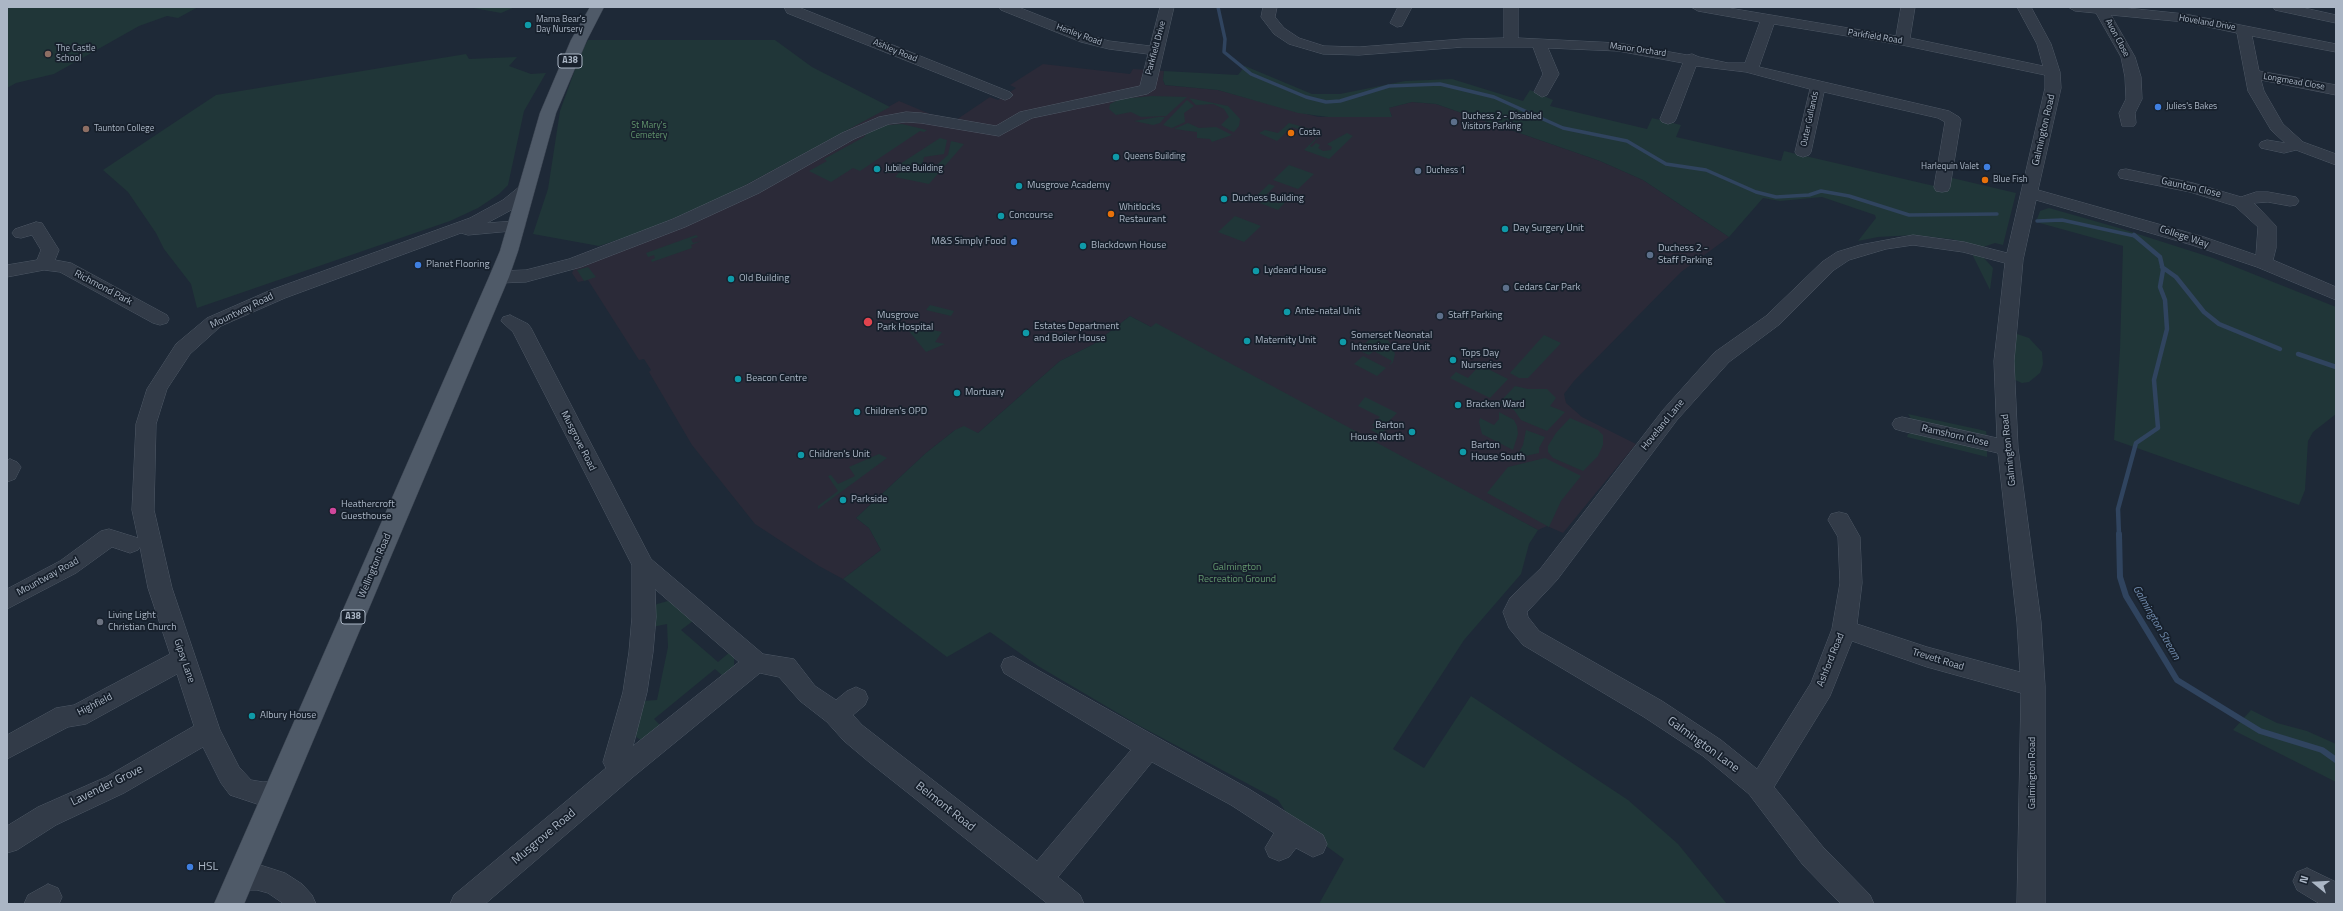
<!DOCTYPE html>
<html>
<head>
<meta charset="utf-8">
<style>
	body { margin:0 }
	#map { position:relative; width:2343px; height:911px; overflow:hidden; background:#1e2937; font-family:"Titillium Web",sans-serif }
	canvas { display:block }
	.frame { position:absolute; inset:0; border:8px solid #abb6c5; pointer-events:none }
	.north { position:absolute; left:2295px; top:863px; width:40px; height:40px; -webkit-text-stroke:3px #17202c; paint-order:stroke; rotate:288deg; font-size:11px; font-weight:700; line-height:16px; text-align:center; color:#abb6c5 }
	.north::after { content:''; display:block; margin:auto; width:14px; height:18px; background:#abb6c5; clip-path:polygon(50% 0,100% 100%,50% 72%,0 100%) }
</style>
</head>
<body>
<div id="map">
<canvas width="2343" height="911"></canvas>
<div class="frame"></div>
<div class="north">N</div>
</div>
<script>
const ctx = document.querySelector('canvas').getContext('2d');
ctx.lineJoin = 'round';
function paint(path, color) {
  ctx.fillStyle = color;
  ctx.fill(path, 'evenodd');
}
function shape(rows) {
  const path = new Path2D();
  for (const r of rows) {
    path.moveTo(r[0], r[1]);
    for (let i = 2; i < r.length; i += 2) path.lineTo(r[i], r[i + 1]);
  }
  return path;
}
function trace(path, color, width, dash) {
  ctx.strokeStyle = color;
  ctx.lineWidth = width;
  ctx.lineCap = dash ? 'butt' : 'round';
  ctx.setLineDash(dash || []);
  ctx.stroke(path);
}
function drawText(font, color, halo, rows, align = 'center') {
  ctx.font = font + ' "Titillium Web",sans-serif';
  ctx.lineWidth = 3.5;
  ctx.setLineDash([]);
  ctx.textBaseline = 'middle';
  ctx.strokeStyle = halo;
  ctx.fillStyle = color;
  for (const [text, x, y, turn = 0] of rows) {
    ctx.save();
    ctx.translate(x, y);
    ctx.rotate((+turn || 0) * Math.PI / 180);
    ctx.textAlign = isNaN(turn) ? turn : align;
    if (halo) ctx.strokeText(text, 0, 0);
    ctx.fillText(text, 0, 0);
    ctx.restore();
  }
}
paint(shape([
	[1043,64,1130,74,1133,69,1164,71,1163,80,1165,85,1218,90,1318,117,1392,116,1388,108,1412,102,1436,104,1600,161,1643,180,1729,237,1681,272,1574,381,1564,394,1566,403,1582,417,1636,444,1563,533,1547,526,1538,530,1130,316,1094,344,1060,361,978,433,955,430,926,453,856,518,869,528,881,550,843,579,819,566,755,524,692,445,649,372,651,370,644,359,639,360,588,280,578,282,572,273,581,254,644,231,727,195,899,101,930,114,956,120,990,97,998,100,1016,88,1010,85]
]), '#2b2a38');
paint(shape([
	[7,7,198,7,178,18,167,16,139,26,54,74,16,83,7,88],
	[468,7,515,7,501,13],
	[588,40,775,40,812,67,890,107,727,195,644,231,599,246,533,234,548,189,560,111,581,53],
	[466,54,469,59,517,57,509,66,531,74,546,73,524,111,508,185,499,194,478,208,450,221,197,308,191,284,164,249,156,233,128,192,103,170,216,95],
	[1245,66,1312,94,1340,94,1405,81,1452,79,1523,101,1530,90,1553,100,1550,106,1647,129,1652,118,1681,125,1676,137,1781,161,1784,151,1947,189,1948,177,2016,193,2003,245,1995,243,1983,247,1951,239,1915,235,1878,237,1858,241,1876,218,1875,215,1822,197,1780,201,1763,198,1729,237,1643,180,1600,161,1436,104,1412,102,1389,108,1392,117,1328,117,1298,113,1218,90,1165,85,1163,80,1164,71,1238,75],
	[1152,96,1187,97,1166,116,1141,117,1131,112,1116,115,1109,109,1110,104,1120,99],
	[1189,98,1228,106,1240,119,1239,126,1234,132,1231,131,1221,125,1229,117,1224,109,1213,104,1196,105],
	[1187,100,1194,106,1184,113,1185,122,1172,128,1163,125],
	[1158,117,1165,117,1160,123,1153,125,1134,121],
	[1188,123,1199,128,1216,127,1232,135,1212,142,1210,139,1197,138,1197,132,1174,129],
	[1289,123,1321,132,1321,134,1310,146,1312,147,1316,143,1320,145,1318,148,1323,151,1331,150,1332,147,1327,144,1347,133,1353,136,1329,159,1304,150,1318,136,1292,127,1277,141,1259,133,1265,130,1278,133],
	[902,124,927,130,924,132,920,131,860,171,853,168,831,182,809,171,827,161,824,159,864,137,868,132,887,125],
	[940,138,947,140,944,154,924,157,922,167,899,168,895,173,886,173],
	[951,141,964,144,929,184,895,177,900,171,923,170,938,164,948,155],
	[1289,165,1314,174,1298,189,1273,180],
	[1269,184,1275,186,1262,199,1279,203,1290,192,1294,193,1278,210,1252,200],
	[2049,208,2119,228,2213,258,2336,307,2336,414,2313,432,2308,441,2305,490,2299,505,2114,440,2120,349,2123,246,2036,222,2040,211],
	[1235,216,1261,226,1244,242,1218,232],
	[696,235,698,237,691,239,693,243,701,241,691,245,692,248,652,262,651,260,655,258,654,255,648,257,646,253],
	[1972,254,1984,258,1993,268,1990,290],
	[588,267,596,277,584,281,577,270],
	[930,305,954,311,951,316,926,310],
	[1130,316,1151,327,1156,323,1538,530,1529,544,1521,574,1464,640,1393,749,1424,768,1471,696,1628,800,1678,844,1727,904,1319,904,1344,859,1292,821,1278,800,1138,725,1038,666,990,632,947,657,843,579,881,550,869,528,856,518,926,453,955,430,964,426,978,433,1060,361,1094,344],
	[919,327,942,332,935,342,945,344,926,352,909,331],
	[2014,333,2029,338,2042,352,2043,364,2040,373,2029,382,2022,383,2013,379],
	[1544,335,1561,343,1528,378,1519,378,1510,373],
	[1372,337,1388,340,1392,347,1395,354,1393,362,1389,366,1392,361,1374,351,1369,355,1358,350],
	[1363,356,1386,368,1377,376,1354,364],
	[1480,365,1508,379,1490,398,1450,378,1456,372,1468,378],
	[1515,386,1528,389,1547,389,1556,398,1550,406,1565,412,1547,431,1521,420,1514,410,1499,403],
	[1365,397,1397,413,1382,428,1385,430,1380,435,1371,430,1375,427,1372,425,1380,417,1358,406],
	[1499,412,1514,420,1517,426,1518,434,1513,450,1482,434,1479,422,1480,418,1494,425,1499,419],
	[1908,414,1986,431,1987,439,1912,420],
	[1570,418,1598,430,1603,435,1603,445,1598,456,1583,471,1553,458,1548,452,1548,446,1556,433],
	[1526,430,1545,437,1539,448,1539,453,1516,458,1523,445],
	[1915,432,1987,446,1987,457,1907,437,1908,434],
	[879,454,887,458,818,509,818,506,838,491,828,476,831,475,838,484,855,476,849,467],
	[1545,458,1581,476,1561,501,1549,527,1487,493,1508,467],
	[668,601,674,603,693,621,681,630,718,662,730,652,734,657,734,668,725,678,715,669,654,719,663,728,642,741,635,736,642,701,657,700,668,647,667,624,652,627,653,608,657,604],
	[2251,710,2277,723,2307,731,2336,744,2336,782,2233,730]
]), '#203638');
trace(shape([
	[1218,7,1225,39,1224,52,1251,74,1306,97,1326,102,1340,101,1389,86,1440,84,1494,97,1563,128,1627,141,1666,164,1706,170,1756,192,1776,197,1809,195,1821,191,1849,196,1909,215,1997,214],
	[2037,221,2062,220,2135,236]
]), '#30445f', 3.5);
trace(shape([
	[2162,267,2176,277,2204,312,2219,324,2280,349],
	[2298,354,2336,367],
	[2119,535,2118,509,2136,443,2158,428,2154,380,2167,329,2165,300,2160,287,2163,270,2160,257,2134,235]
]), '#30445f', 4.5);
trace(shape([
	[2119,534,2120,577,2126,596,2177,680,2260,731,2322,750,2336,760]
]), '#30445f', 6);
const minor = shape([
	[784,7,798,7,1010,92,1013,95,1010,98,1005,100,1000,98,787,13,784,7],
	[999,7,1018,7,1091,36,1109,41,1150,46,1160,7,1174,7,1155,89,1147,94,1032,118,999,136,921,123,906,122,889,124,854,139,759,193,685,227,581,267,526,282,499,283,493,281,490,277,493,273,499,271,526,270,569,259,673,219,747,185,842,133,879,117,906,112,921,113,996,126,1020,112,1140,86,1148,54,1109,49,1081,42,1001,10,999,7],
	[1263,7,1277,7,1275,17,1284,28,1299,38,1324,46,1359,47,1463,39,1504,38,1504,7,1518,7,1518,38,1618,43,1687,55,1692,54,1699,57,1728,63,1745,63,1760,22,1698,11,1691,7,1723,7,1896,36,1901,7,1915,7,1910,38,2043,66,2037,44,2017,7,2031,7,2051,44,2060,72,2061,88,2038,190,2204,237,2256,255,2258,227,2235,206,2190,192,2120,178,2118,174,2120,170,2126,169,2193,183,2241,197,2256,192,2268,192,2296,197,2299,201,2296,205,2290,206,2268,202,2254,203,2276,226,2276,248,2273,260,2336,287,2336,300,2257,267,2192,245,2036,200,2023,260,2014,361,2018,448,2041,622,2045,686,2045,904,2017,904,2021,693,1927,667,1852,641,1830,696,1774,787,1823,847,1870,895,1874,904,1841,904,1803,865,1749,794,1703,756,1644,717,1523,645,1509,628,1503,612,1510,598,1541,568,1663,410,1696,373,1715,352,1766,316,1822,262,1837,252,1860,245,1913,235,1964,242,2007,253,2045,88,2045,75,1902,45,1774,24,1759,67,1949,111,1959,117,1961,120,1950,187,1948,191,1942,192,1936,191,1934,187,1945,122,1938,118,1824,92,1811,152,1809,155,1803,157,1797,155,1795,152,1810,89,1746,72,1696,66,1676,119,1674,122,1668,124,1662,122,1660,119,1683,63,1618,51,1548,48,1559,74,1547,95,1542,97,1534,92,1543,74,1533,47,1463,47,1359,55,1323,54,1289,44,1274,34,1261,17,1263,7],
	[1913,245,1963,252,2005,263,1994,361,1997,438,1902,417,1895,419,1892,424,1895,429,1902,431,1998,453,2017,622,2020,672,1927,647,1857,624,1862,583,1860,537,1847,514,1839,512,1831,514,1828,520,1838,537,1840,583,1832,629,1811,683,1757,769,1721,740,1662,701,1539,631,1528,617,1527,612,1557,580,1677,420,1729,362,1780,324,1834,270,1849,260,1886,249,1913,245],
	[1398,7,1412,7,1402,26,1397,27,1390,23,1398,7],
	[2068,7,2117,7,2185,14,2336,44,2336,52,2252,36,2259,71,2336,85,2336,95,2261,80,2264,91,2283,124,2303,142,2336,154,2336,165,2296,150,2284,153,2261,148,2259,145,2261,142,2267,140,2285,143,2271,130,2248,91,2237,33,2185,22,2111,15,2135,57,2141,77,2142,99,2135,113,2136,123,2134,126,2122,126,2119,113,2126,99,2125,77,2121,57,2096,13,2075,11,2068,7],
	[2273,7,2300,7,2336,15,2336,23,2275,10,2273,7],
	[525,186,531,187,533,191,531,195,515,208,487,223,516,221,522,222,525,226,522,230,468,235,461,233,285,298,221,326,190,354,167,389,156,424,154,510,172,588,220,730,239,767,251,780,263,782,277,781,286,785,290,793,286,801,277,805,263,806,230,795,221,783,203,747,124,793,56,825,17,850,7,853,7,826,38,807,106,777,194,726,177,674,86,724,68,727,7,759,7,735,56,708,74,705,170,654,148,588,140,547,138,550,130,553,112,547,76,573,7,609,7,589,60,561,101,531,109,529,138,538,132,510,136,424,147,389,176,344,207,318,271,290,470,218,503,200,519,187,525,186],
	[36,222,42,223,59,250,55,260,71,263,167,315,169,319,167,323,160,325,153,323,60,272,44,270,7,277,7,265,37,260,41,250,32,235,21,238,15,237,12,233,15,229,36,222],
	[510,315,528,324,531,328,651,559,763,654,794,659,815,686,836,700,847,691,856,687,865,691,868,698,865,705,853,715,862,725,1037,861,1131,750,1004,673,1001,666,1004,659,1013,656,1249,789,1323,835,1327,844,1323,853,1313,857,1296,848,1289,857,1279,861,1269,857,1265,848,1274,833,1231,805,1152,762,1058,877,1080,895,1084,904,1048,904,869,762,844,741,827,722,800,701,779,677,760,673,633,777,485,904,450,904,454,895,606,768,603,762,623,692,629,652,632,617,632,565,513,332,501,321,503,317,510,315],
	[655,589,739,662,633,746,647,692,653,652,656,617,655,589],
	[10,459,17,462,21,467,15,479,7,482,7,460,10,459],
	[241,864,257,864,285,873,302,884,312,895,316,904,284,904,268,893,257,890,241,890,231,886,227,877,231,868,241,864],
	[2307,868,2336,882,2336,904,2320,904,2297,890,2293,881,2297,872,2307,868],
	[48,884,58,888,62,897,59,904,24,904,28,895,48,884]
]);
const major = shape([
	[590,7,604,7,587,40,556,113,518,251,509,277,244,904,214,904,489,277,500,251,540,113,571,40,590,7]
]);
trace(minor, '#4f5966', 1);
trace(major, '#3b4451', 1);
paint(minor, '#323b48');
paint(major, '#4f5a68');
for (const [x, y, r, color] of [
	[528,25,4,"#0f9aa8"],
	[48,54,4,"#8d6e63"],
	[2158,107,4,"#3f7fe0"],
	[1454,122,4,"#5c6f8a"],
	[86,129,4,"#8d6e63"],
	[1291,133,4,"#e8710a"],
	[1116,157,4,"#0f9aa8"],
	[1987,167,4,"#3f7fe0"],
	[877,169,4,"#0f9aa8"],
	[1418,171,4,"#5c6f8a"],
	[1985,180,4,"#e8710a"],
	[1019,186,4,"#0f9aa8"],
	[1224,199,4,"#0f9aa8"],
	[1111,214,4,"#e8710a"],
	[1001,216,4,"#0f9aa8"],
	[1505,229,4,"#0f9aa8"],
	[1014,242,4,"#3f7fe0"],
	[1083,246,4,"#0f9aa8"],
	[1650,255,4,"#5c6f8a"],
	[418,265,4,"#3f7fe0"],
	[1256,271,4,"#0f9aa8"],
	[731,279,4,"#0f9aa8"],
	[1506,288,4,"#5c6f8a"],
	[1287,312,4,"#0f9aa8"],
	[1440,316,4,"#5c6f8a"],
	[868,322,5,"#e0444e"],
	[1026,333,4,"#0f9aa8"],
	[1247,341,4,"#0f9aa8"],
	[1343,342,4,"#0f9aa8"],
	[1453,360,4,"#0f9aa8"],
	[738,379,4,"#0f9aa8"],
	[957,393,4,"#0f9aa8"],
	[1458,405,4,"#0f9aa8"],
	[857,412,4,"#0f9aa8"],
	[1412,432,4,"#0f9aa8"],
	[1463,452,4,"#0f9aa8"],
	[801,455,4,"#0f9aa8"],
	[843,500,4,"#0f9aa8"],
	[333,511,4,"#d1479c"],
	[100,622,4,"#6b7280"],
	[252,716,4,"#0f9aa8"],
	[190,867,4,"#3f7fe0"]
]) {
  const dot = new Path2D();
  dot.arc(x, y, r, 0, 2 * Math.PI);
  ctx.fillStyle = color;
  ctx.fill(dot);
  trace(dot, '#17202c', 1.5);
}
drawText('9px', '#abb6c5', '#17202c', [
	["Mama Bear's",536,20],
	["Day Nursery",536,30],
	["The Castle",56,49],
	["School",56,59],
	["Julies's Bakes",2166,107],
	["Duchess 2 - Disabled",1462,117],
	["Visitors Parking",1462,127],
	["Taunton College",94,129],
	["Costa",1299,133],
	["Queens Building",1124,157],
	["Harlequin Valet",1979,167,"right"],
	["Jubilee Building",885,169],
	["Duchess 1",1426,171],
	["Blue Fish",1993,180]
], 'left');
drawText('9px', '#abb6c5', '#17202c', [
	["Hoveland Drive",2207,23,10],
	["Henley Road",1079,35,20],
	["Parkfield Road",1875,37,9],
	["Avon Close",2117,38,62],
	["Parkfield Drive",1156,48,-75],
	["Manor Orchard",1638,50,8],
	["Ashley Road",895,51,22],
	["Longmead Close",2294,82,10],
	["Outer Gullands",1810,119,-78]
]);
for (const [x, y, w] of [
	[570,61,24],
	[353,617,24]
]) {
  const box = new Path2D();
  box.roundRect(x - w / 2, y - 7, w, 14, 3);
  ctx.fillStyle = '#17202c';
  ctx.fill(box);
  trace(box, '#abb6c5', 1);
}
drawText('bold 9px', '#abb6c5', null, [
	["A38",570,61],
	["A38",353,617]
]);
drawText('9px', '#62966d', '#17202c', [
	["St Mary's",649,126],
	["Cemetery",649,136]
]);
drawText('10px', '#abb6c5', '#17202c', [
	["Galmington Road",2044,130,-77],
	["Gaunton Close",2191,188,13],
	["College Way",2184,237,18],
	["Richmond Park",103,288,28],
	["Mountway Road",242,311,-26],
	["Hoveland Lane",1663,425,-51],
	["Ramshorn Close",1955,436,13],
	["Musgrove Road",578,441,63],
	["Galmington Road",2009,450,-96],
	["Wellington Road",375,566,-67],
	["Mountway Road",48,577,-29],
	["Ashford Road",1831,660,-68],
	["Trevett Road",1938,660,17],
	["Gipsy Lane",184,661,71],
	["Highfield",95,705,-27],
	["Galmington Road",2033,773,-90]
]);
drawText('10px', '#abb6c5', '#17202c', [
	["Musgrove Academy",1027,186],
	["Duchess Building",1232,199],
	["Whitlocks",1119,208],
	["Restaurant",1119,220],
	["Concourse",1009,216],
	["Day Surgery Unit",1513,229],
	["M&S Simply Food",1006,242,"right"],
	["Blackdown House",1091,246],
	["Duchess 2 -",1658,249],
	["Staff Parking",1658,261],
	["Planet Flooring",426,265],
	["Lydeard House",1264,271],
	["Old Building",739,279],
	["Cedars Car Park",1514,288],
	["Ante-natal Unit",1295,312],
	["Musgrove",877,316],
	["Park Hospital",877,328],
	["Staff Parking",1448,316],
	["Estates Department",1034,327],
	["and Boiler House",1034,339],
	["Somerset Neonatal",1351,336],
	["Intensive Care Unit",1351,348],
	["Maternity Unit",1255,341],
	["Tops Day",1461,354],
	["Nurseries",1461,366],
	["Beacon Centre",746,379],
	["Mortuary",965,393],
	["Bracken Ward",1466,405],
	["Children's OPD",865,412],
	["Barton",1404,426,"right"],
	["House North",1404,438,"right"],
	["Barton",1471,446],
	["House South",1471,458],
	["Children's Unit",809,455],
	["Parkside",851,500],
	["Heathercroft",341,505],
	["Guesthouse",341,517],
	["Living Light",108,616],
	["Christian Church",108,628],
	["Albury House",260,716]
], 'left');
drawText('10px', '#62966d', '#17202c', [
	["Galmington",1237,568],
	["Recreation Ground",1237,580]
]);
drawText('italic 11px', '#728daf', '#17202c', [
	["Galmington Stream",2156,623,60]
]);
drawText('12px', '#abb6c5', '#17202c', [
	["Galmington Lane",1703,745,36],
	["Lavender Grove",107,786,-26],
	["Belmont Road",945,807,38],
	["Musgrove Road",544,837,-40]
]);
drawText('12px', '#abb6c5', '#17202c', [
	["HSL",198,867]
], 'left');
</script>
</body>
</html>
